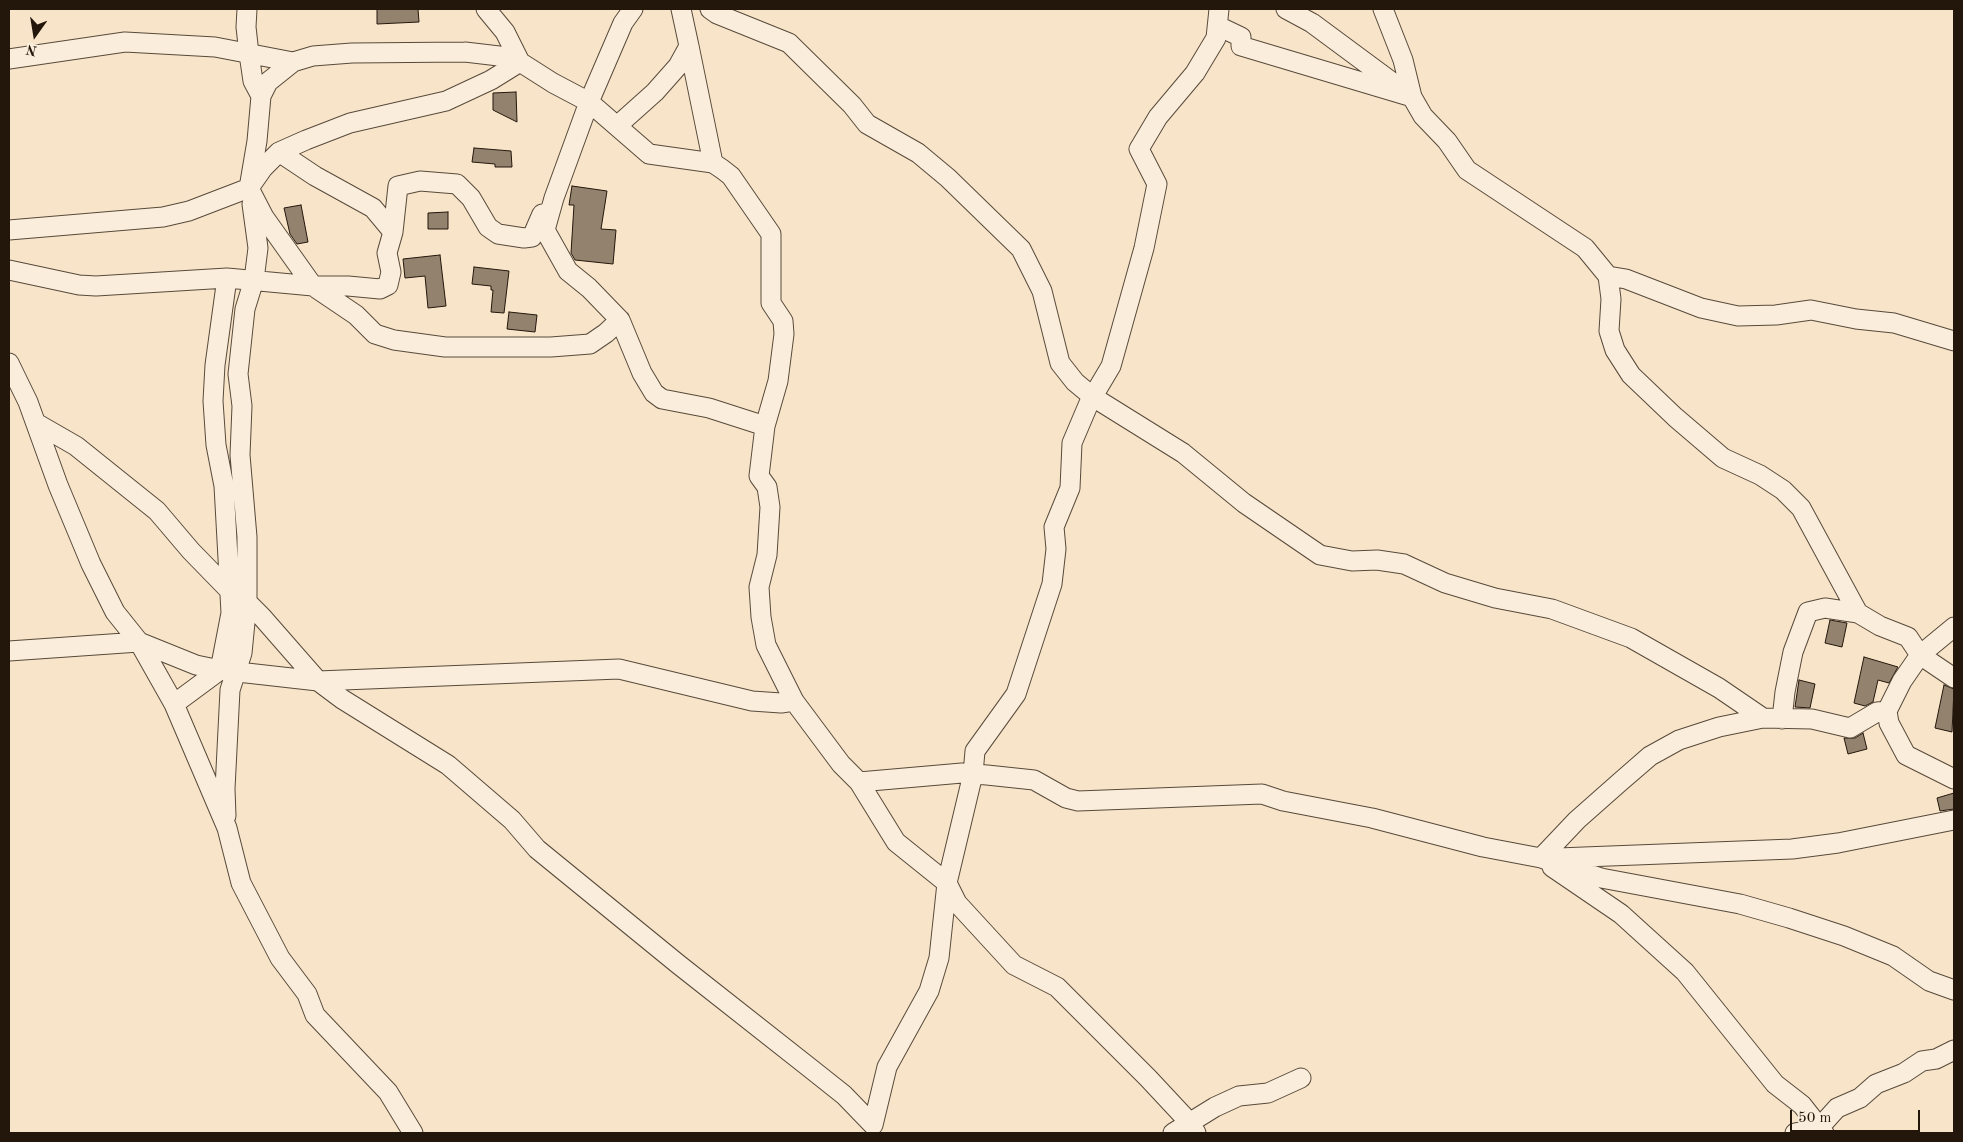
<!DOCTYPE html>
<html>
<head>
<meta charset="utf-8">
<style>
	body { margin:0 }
	#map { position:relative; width:1963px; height:1142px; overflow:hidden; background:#f8e4c8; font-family:"Old Standard TT",serif }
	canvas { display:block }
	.frame { position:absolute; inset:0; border:10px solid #23170c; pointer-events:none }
	.north { position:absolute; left:10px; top:10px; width:50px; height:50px; -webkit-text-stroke:4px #faeddb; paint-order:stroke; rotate:193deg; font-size:14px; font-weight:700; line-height:20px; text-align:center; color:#23170c }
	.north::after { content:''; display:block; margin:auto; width:18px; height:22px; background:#23170c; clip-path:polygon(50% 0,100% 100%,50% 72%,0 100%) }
	.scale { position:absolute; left:1790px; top:1110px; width:130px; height:22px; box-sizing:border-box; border:2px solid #23170c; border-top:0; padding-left:6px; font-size:15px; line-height:18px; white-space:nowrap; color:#23170c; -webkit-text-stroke:4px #faeddb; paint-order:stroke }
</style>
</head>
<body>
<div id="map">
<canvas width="1963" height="1142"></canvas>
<div class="frame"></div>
<div class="north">N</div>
<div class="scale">50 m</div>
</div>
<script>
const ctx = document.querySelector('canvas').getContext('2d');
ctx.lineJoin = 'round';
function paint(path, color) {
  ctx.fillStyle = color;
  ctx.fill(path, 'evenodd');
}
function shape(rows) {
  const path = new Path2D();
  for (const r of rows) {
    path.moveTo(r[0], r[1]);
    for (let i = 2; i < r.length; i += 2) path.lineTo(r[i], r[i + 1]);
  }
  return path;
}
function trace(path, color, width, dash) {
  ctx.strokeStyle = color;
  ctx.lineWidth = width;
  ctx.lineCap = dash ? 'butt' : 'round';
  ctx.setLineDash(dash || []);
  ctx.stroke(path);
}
const building = shape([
	[377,9,418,9,419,22,377,24,377,9],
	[516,92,517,122,493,110,493,93,516,92],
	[474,148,511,151,512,167,495,167,495,164,472,162,474,148],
	[572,186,607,191,601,229,616,230,613,264,575,260,571,253,574,205,569,205,572,186],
	[301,205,308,242,297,244,290,234,284,208,301,205],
	[448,212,448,229,428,229,428,213,448,212],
	[440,255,446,306,428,308,425,276,405,278,403,259,440,255],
	[474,267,509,271,504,313,491,312,493,290,491,290,491,286,472,284,474,267],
	[509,312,537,315,535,332,507,329,509,312],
	[1830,620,1847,623,1842,647,1825,643,1830,620],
	[1864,657,1898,667,1889,683,1878,680,1873,702,1865,706,1854,703,1864,657],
	[1799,680,1815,684,1810,708,1795,707,1799,680],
	[1944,685,1954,689,1952,732,1935,728,1944,685],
	[1863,733,1867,749,1848,754,1844,738,1855,738,1863,733],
	[1954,793,1954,809,1940,811,1937,798,1954,793]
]);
paint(building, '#92826e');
trace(building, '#23170c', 1);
const minor = shape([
	[247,9,246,27,249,54,253,81,261,96],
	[710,9,717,14,789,43,852,105,867,124,918,153,948,178,1021,249,1042,291,1060,363,1075,382,1093,397,1183,453,1244,503,1320,555,1352,561,1377,560,1404,564,1445,583,1495,598,1552,609,1631,638,1719,688,1763,718],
	[1383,9,1403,60,1412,97,1423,116,1447,141,1467,170,1585,248,1608,276,1611,299,1609,331,1615,350,1631,375,1675,417,1723,458,1760,475,1783,490,1801,508,1858,613],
	[1218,26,1241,37,1241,46,1412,97,1312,23,1286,9],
	[689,46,713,163],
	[465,52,499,56,520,62,553,83,589,102,554,198,545,230,568,271,589,288,620,320,606,333,590,344,551,347,445,347,394,340,375,334,356,315,313,286,264,217,249,188,257,141,261,96,268,82,293,62,313,56,352,53,465,52],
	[9,59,125,42,215,47,293,62],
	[617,126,655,92,678,66,689,46,681,9],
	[279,152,315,176,373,208,393,232],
	[9,230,163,217,189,211,249,188,263,168,279,152,306,140,350,123,446,101,491,80,520,62,505,32,486,9],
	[9,270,79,285,96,286,227,278,313,286,348,286,380,289,388,285,391,272,387,253,393,232,398,186,420,181,457,184,471,198,488,227,498,234,524,238,532,237,542,214],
	[1608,276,1626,279,1701,308,1738,316,1776,315,1811,310,1856,319,1894,323,1954,341],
	[227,278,215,365,213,401,216,445,224,486,231,613,220,670,174,704,227,828,241,883,280,958,307,994,315,1015,388,1092,413,1133],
	[620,320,642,373,654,393,662,399,709,408,765,426,778,381,784,334,783,321,771,303,771,234,731,176,722,169,713,163,649,154,589,102,623,23,633,9],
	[9,363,28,402,58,485,91,564,115,612,139,642,174,704],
	[36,423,76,446,157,511,191,551,230,591,247,602,262,617,318,681,342,699,448,765,512,820,537,849,678,964,810,1068,844,1095,873,1125,887,1067,929,991,939,958,947,883,973,774,975,751,1016,694,1052,584,1056,549,1054,527,1070,488,1072,443,1089,403,1111,366,1144,248,1157,184,1139,149,1158,117,1195,73,1216,38,1219,9],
	[765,426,759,476,767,487,770,507,767,555,759,587,761,617,766,645,794,701,841,764,859,782,896,842,947,883,957,903,1014,965,1057,987,1148,1078,1190,1123,1196,1133],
	[1954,627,1920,655,1954,678],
	[9,651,139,642,196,665,220,670,318,681,619,669,752,701,781,703,794,701],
	[1782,719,1785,692,1793,652,1808,612,1825,608,1858,613,1880,626,1908,637,1920,655,1902,681,1887,711,1889,723,1906,755,1954,779],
	[859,782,962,773,987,775,1034,780,1066,798,1078,801,1262,794,1283,801,1372,818,1483,847,1541,858,1601,878,1740,904,1789,918,1844,936,1893,956,1929,981,1954,990],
	[226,816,225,789,230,690,242,653,247,602,247,537,240,455,242,406,238,374,245,309,254,280,258,248,252,204],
	[1541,858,1577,820,1620,782,1650,756,1679,740,1719,727,1763,718,1812,719,1850,728,1877,712,1887,711],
	[1558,858,1792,849,1838,843,1954,820],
	[1552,867,1621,914,1685,972,1775,1084,1802,1105,1824,1133],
	[1173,1133,1215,1107,1239,1096,1268,1093,1301,1078],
	[1795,1133,1819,1128,1837,1108,1860,1098,1876,1084,1904,1073,1922,1061,1936,1059,1954,1050]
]);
trace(minor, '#584a3b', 21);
trace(minor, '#faeddb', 19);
</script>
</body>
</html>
